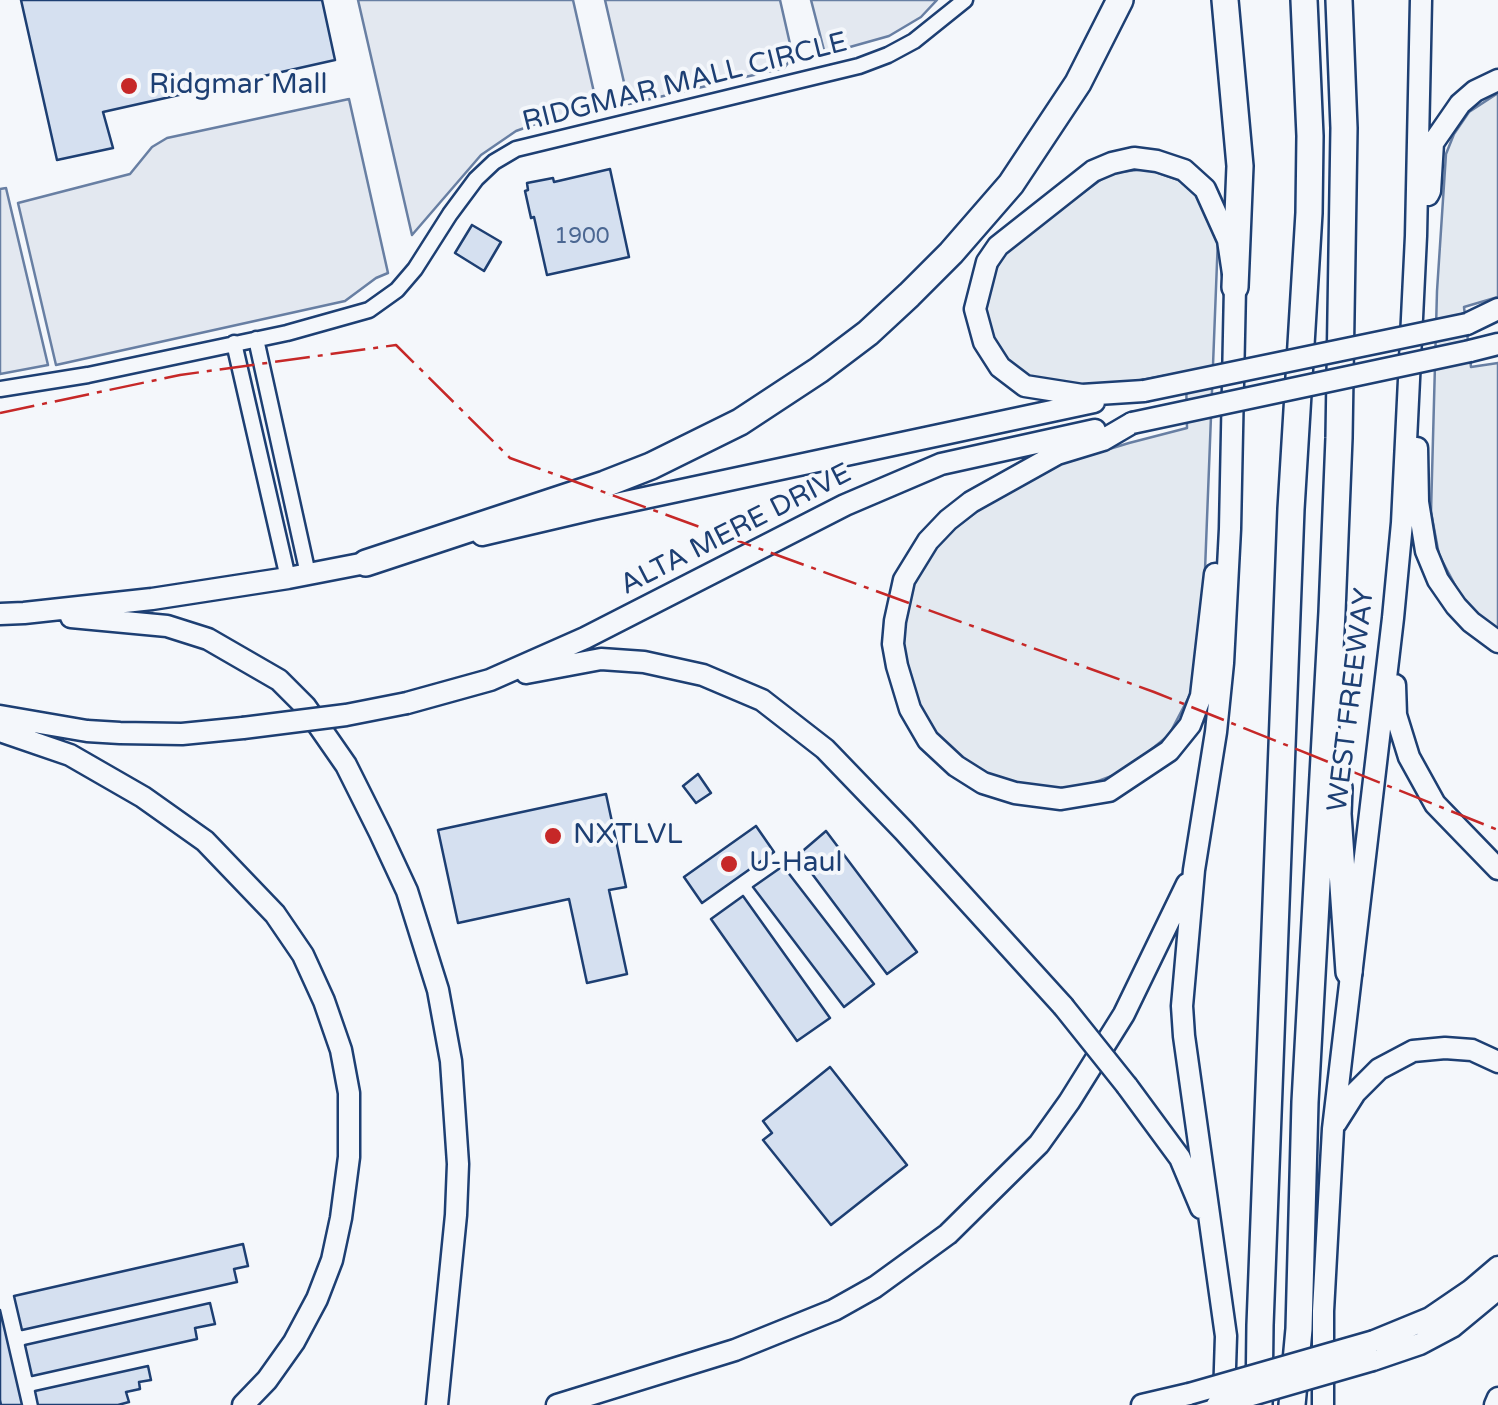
<!DOCTYPE html>
<html>
<head>
<meta charset="utf-8">
<style>
	body { margin:0 }
	canvas { display:block; background:#f4f7fb }
</style>
</head>
<body>
<canvas width="1498" height="1405"></canvas>
<script>
const ctx = document.querySelector('canvas').getContext('2d');
ctx.lineJoin = 'round';
function paint(path, color) {
  ctx.fillStyle = color;
  ctx.fill(path, 'evenodd');
}
function shape(rows) {
  const path = new Path2D();
  for (const r of rows) {
    path.moveTo(r[0], r[1]);
    for (let i = 2; i < r.length; i += 2) path.lineTo(r[i], r[i + 1]);
  }
  return path;
}
function trace(path, color, width, dash) {
  ctx.strokeStyle = color;
  ctx.lineWidth = width;
  ctx.lineCap = dash ? 'butt' : 'round';
  ctx.setLineDash(dash || []);
  ctx.stroke(path);
}
function drawText(font, color, halo, rows, align = 'center') {
  ctx.font = font + ' "Varela Round",sans-serif';
  ctx.lineWidth = 8;
  ctx.setLineDash([]);
  ctx.textBaseline = 'middle';
  ctx.strokeStyle = halo;
  ctx.fillStyle = color;
  for (const [text, x, y, turn = 0] of rows) {
    ctx.save();
    ctx.translate(x, y);
    ctx.rotate((+turn || 0) * Math.PI / 180);
    ctx.textAlign = isNaN(turn) ? turn : align;
    if (halo) ctx.strokeText(text, 0, 0);
    ctx.fillText(text, 0, 0);
    ctx.restore();
  }
}
const green = shape([
	[1498,93,1498,297,1464,307,1471,367,1498,363,1498,631,1484,623,1463,600,1439,555,1431,512,1437,291,1446,154,1454,134,1469,112,1498,93],
	[1147,169,1184,182,1207,207,1218,237,1202,647,1194,687,1169,735,1125,771,1093,783,1049,791,984,776,934,736,906,677,901,638,910,587,938,541,987,504,1034,472,1129,443,1187,428,1186,372,1090,389,1055,384,1021,373,1000,357,991,341,983,310,988,285,1007,248,1110,173,1147,169]
]);
paint(green, '#e3e9f0');
trace(green, '#687fa3', 2.5);
const parking = shape([
	[358,0,573,0,598,110,544,121,516,131,481,155,412,235,358,0],
	[605,0,780,0,793,57,784,68,629,104,605,0],
	[811,0,937,0,921,17,889,36,825,54,811,0],
	[349,99,388,273,376,278,345,301,56,365,18,203,130,174,152,147,167,138,349,99],
	[6,188,48,365,0,374,0,189,6,188]
]);
paint(parking, '#e3e8f0');
trace(parking, '#687fa3', 2.5);
const building = shape([
	[21,0,322,0,335,60,103,112,113,148,57,160,21,0],
	[610,169,629,257,547,275,534,217,531,218,525,191,528,190,527,183,553,178,554,182,610,169],
	[472,225,501,242,484,271,455,253,472,225],
	[698,774,711,793,696,803,683,786,698,774],
	[606,794,626,887,609,890,627,974,587,983,569,899,458,923,438,830,606,794],
	[756,826,774,852,702,903,684,877,756,826],
	[826,831,917,952,887,974,798,855,826,831],
	[783,866,874,984,844,1007,753,887,783,866],
	[743,896,830,1018,797,1041,711,919,743,896],
	[830,1067,907,1165,831,1225,763,1140,772,1133,763,1121,830,1067],
	[243,1244,248,1266,234,1269,237,1282,22,1330,14,1296,243,1244],
	[210,1303,215,1324,195,1328,197,1339,32,1376,25,1345,210,1303],
	[0,1310,22,1405,1,1405,0,1400,0,1310],
	[148,1366,151,1380,139,1382,140,1389,126,1392,129,1402,118,1405,38,1405,35,1391,148,1366]
]);
paint(building, '#d5e0f0');
trace(building, '#1d3f73', 2.5);
const street = shape([
	[256,339,308,574],
	[234,343,288,578],
	[0,389,88,375,287,333,369,310,397,290,415,269,450,214,476,179,494,162,516,149,859,66,888,55,914,41,965,0]
]);
const primary = shape([
	[1428,195,1430,191,1433,143,1460,104,1475,91,1498,80],
	[1467,324,1498,309],
	[1470,351,1498,344],
	[1144,391,1082,395,1025,386,1000,367,984,342,975,309,987,262,998,246,1093,171,1112,163,1134,158,1157,161,1184,170,1205,189,1228,240,1235,287,1230,529,1223,663,1216,732,1194,870,1182,1006,1184,1036,1226,1336,1224,1398],
	[1132,423,1103,440,1057,454,971,502,948,520,928,541,904,580,895,621,893,644,897,666,910,709,928,740,956,766,983,783,1015,793,1061,799,1109,791,1169,751,1190,725,1201,696,1215,574],
	[1417,448,1418,502,1426,551,1438,580,1456,606,1471,622,1498,642],
	[482,535,593,509,1094,402],
	[0,614,24,613,152,599,288,578,381,560],
	[71,617,167,626,208,639,279,680,305,706,346,765,380,833,407,891,438,990,451,1061,458,1164,456,1215,437,1405],
	[526,673,601,659,644,662,703,675,762,700,825,749,904,831,1063,1006],
	[1395,685,1396,715,1409,757,1435,804,1498,869],
	[407,703,490,680,585,638,845,505,941,464,1095,430],
	[0,716,87,731,120,733,182,734,243,728],
	[0,731,70,755,143,797,205,841,275,914,303,955,324,1001,341,1050,349,1093,349,1157,341,1218,332,1260,317,1299,294,1342,267,1380,243,1405],
	[1127,1086,1180,1158,1201,1208],
	[1336,1123,1355,1093,1379,1069,1413,1051,1445,1048,1472,1050,1498,1062],
	[1374,1341,1430,1318,1471,1290,1498,1267],
	[1373,1360,1420,1344,1452,1327,1498,1289],
	[557,1405,735,1350,834,1310,875,1287,948,1234,1039,1144,1069,1102,1124,1014,1187,884],
	[1142,1405,1189,1394],
	[1323,1405,1323,1311,1333,1129,1393,618,1402,523,1416,236,1421,0],
	[1495,1405,1498,1398]
]);
const highway = shape([
	[1225,0,1240,166,1235,287],
	[366,563,605,484,651,466,740,422,819,370,868,333,909,295,951,253,1011,184,1078,83,1120,0],
	[1339,788,1338,814,1349,972],
	[1259,1405,1260,1325,1291,509,1309,213,1310,136,1304,0],
	[1292,1405,1299,1329,1305,1102,1332,612,1339,438,1344,128,1339,0]
]);
trace(street, '#1d3f73', 19);
trace(primary, '#1d3f73', 25);
trace(highway, '#1d3f73', 30);
trace(street, '#f4f7fb', 14);
trace(primary, '#f4f7fb', 20);
trace(highway, '#f4f7fb', 25);
const primaryBridge = shape([
	[1144,391,1467,324],
	[1132,423,1470,351],
	[243,728,346,715,407,703],
	[1063,1006,1127,1086],
	[1189,1394,1374,1341],
	[1217,1405,1373,1360]
]);
trace(primaryBridge, '#1d3f73', 25, []);
trace(primaryBridge, '#f4f7fb', 20);
trace(shape([
	[0,413,180,375,396,345,510,458,1154,692,1498,830]
]), '#c62828', 2.5, [35, 8, 5, 8]);
for (const [x, y, r, color] of [
	[129,86,10,"#c62828"],
	[553,836,10,"#c62828"],
	[729,864,10,"#c62828"]
]) {
  const dot = new Path2D();
  dot.arc(x, y, r, 0, 2 * Math.PI);
  ctx.fillStyle = color;
  ctx.fill(dot);
  trace(dot, '#f4f7fb', 4);
}
drawText('22px', '#4b6792', null, [
	["1900",582,237]
]);
drawText('28px', '#1d3f73', '#f4f7fb', [
	["RIDGMAR MALL CIRCLE",685,83,-14],
	["ALTA MERE DRIVE",736,530,-27],
	["WEST FREEWAY",1352,700,-83]
]);
drawText('28px', '#1d3f73', '#f4f7fb', [
	["Ridgmar Mall",149,86],
	["NXTLVL",573,836],
	["U-Haul",749,864]
], 'left');
</script>
</body>
</html>
